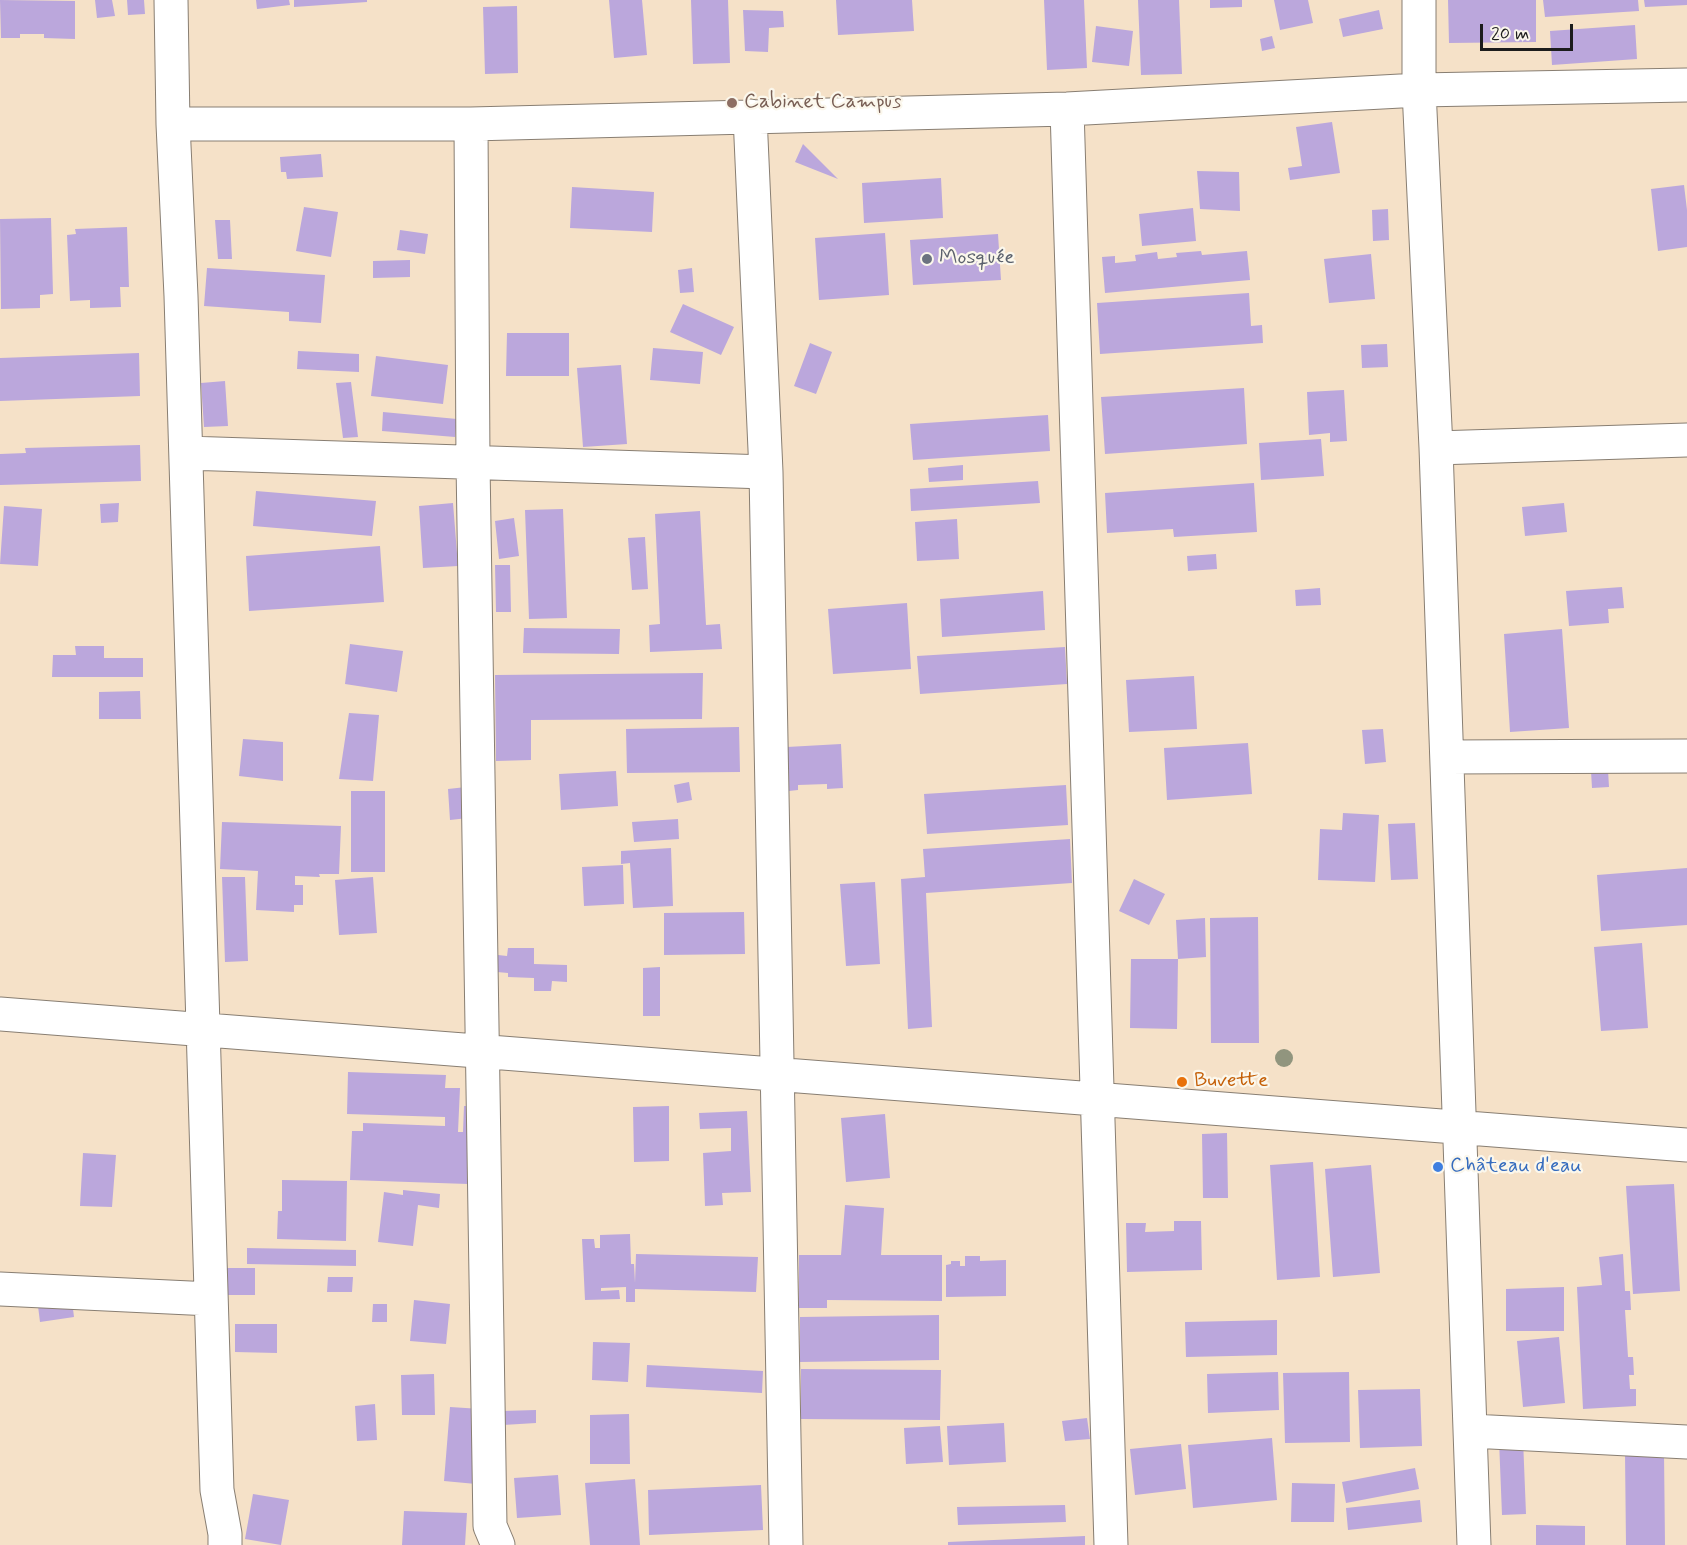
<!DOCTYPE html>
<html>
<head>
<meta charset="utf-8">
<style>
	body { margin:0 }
	#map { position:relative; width:1687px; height:1545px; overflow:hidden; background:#f5e1c8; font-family:Mynerve,sans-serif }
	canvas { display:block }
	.scale { position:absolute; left:1480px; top:24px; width:93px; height:27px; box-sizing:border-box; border:3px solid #1c1c1c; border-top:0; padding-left:8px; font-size:18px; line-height:21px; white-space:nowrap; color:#1c1c1c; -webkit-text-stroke:4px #fbf7ec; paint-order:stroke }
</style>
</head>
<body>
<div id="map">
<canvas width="1687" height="1545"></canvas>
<div class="scale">20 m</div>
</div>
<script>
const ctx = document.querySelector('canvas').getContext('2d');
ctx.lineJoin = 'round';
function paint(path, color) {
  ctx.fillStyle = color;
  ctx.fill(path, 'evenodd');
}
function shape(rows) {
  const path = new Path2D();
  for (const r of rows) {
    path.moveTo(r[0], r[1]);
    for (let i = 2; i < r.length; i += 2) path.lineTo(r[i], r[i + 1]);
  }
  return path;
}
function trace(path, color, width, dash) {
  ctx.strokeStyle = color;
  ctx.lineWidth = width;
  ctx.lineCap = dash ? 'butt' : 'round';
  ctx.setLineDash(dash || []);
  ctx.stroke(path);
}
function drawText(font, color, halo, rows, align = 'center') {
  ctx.font = font + ' Mynerve,sans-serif';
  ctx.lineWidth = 4.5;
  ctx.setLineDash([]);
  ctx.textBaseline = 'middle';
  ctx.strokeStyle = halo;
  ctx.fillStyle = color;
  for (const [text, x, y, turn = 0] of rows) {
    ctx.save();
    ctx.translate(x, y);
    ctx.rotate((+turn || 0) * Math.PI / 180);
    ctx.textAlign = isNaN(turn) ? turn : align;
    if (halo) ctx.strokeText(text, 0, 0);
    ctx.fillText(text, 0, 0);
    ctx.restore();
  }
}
paint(shape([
	[0,0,75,1,75,39,44,38,44,34,20,34,20,38,1,38],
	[95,0,112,0,115,16,97,18],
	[127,0,144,0,145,14,128,15],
	[256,0,289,0,290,5,257,9],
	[294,0,367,0,367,2,294,7],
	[609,0,642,0,647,55,614,58],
	[691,0,728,0,730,63,693,64],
	[836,0,912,0,914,31,838,35],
	[1044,0,1084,0,1087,68,1047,70],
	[1138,0,1179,0,1182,74,1141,75],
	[1210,0,1242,0,1242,7,1210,8],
	[1274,0,1308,0,1313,23,1280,30],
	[1448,0,1536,0,1536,42,1449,43],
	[1543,0,1638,0,1639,11,1545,17],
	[1644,0,1687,0,1687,5,1645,7],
	[517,6,518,73,485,74,483,7],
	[743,10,783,11,784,27,769,28,768,52,745,51],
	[1379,10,1383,29,1343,37,1339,19],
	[1635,25,1637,59,1552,65,1550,31],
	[1096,26,1133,31,1129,66,1092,62],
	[1272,36,1275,48,1262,51,1260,39],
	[1332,122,1340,173,1290,180,1288,168,1302,166,1296,127],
	[803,144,838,179,795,162],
	[321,154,323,177,287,179,286,172,281,172,280,157],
	[1197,171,1239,172,1240,211,1200,209],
	[941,178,943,218,864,223,862,183],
	[1684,185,1687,210,1687,247,1658,251,1651,189],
	[572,187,654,192,652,232,570,228],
	[304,207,338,212,331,257,296,251],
	[1193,208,1196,241,1142,246,1139,214],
	[1388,209,1389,240,1373,241,1372,210],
	[51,218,53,294,40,295,40,308,1,309,0,219],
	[215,220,230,220,232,259,218,259],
	[127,227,129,287,120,287,121,307,90,308,90,300,70,301,67,235,76,234,75,229],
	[400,230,428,234,425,254,397,250],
	[885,233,889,295,819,300,815,238],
	[998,234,1001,280,913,285,910,240],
	[1201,251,1202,255,1247,251,1250,280,1105,293,1102,257,1115,256,1115,263,1136,261,1135,255,1157,252,1158,259,1177,257,1176,253],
	[1371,254,1375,299,1329,303,1324,259],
	[410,260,410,277,373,278,373,261],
	[207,268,325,275,321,323,289,321,289,312,204,306],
	[692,268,694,292,680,293,678,270],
	[1249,293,1251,326,1262,325,1263,343,1100,354,1097,303],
	[683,304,734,327,721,355,670,332],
	[507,333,569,333,569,376,506,376],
	[810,343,832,352,816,394,794,386],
	[1387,344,1388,367,1362,368,1361,345],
	[653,348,703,352,700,384,650,380],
	[298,351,359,354,359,372,297,369],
	[139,353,140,396,0,401,0,358],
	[376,356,448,365,443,404,371,396],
	[621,365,627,444,583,447,577,368],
	[225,381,228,426,204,427,201,383],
	[351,382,358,437,343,438,336,383],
	[1244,388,1247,444,1105,454,1101,397],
	[1344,390,1347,441,1330,442,1330,433,1309,435,1307,392],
	[383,412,457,419,455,437,382,431],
	[1048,415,1050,451,913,460,910,424],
	[1321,439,1324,476,1261,480,1259,443],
	[140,445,141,481,0,485,0,454,26,453,25,448],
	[963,465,963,480,929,482,928,468],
	[1038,481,1040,503,911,511,910,489],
	[1254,483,1257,532,1174,537,1173,529,1107,533,1105,493],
	[256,491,376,501,372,536,253,526],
	[119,503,118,522,101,523,100,504],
	[453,503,458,566,423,568,419,506],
	[1564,503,1567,532,1525,536,1522,507],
	[4,506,42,509,38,566,0,564],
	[563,509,567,618,529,619,525,510],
	[700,511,706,625,720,624,722,649,650,652,649,625,660,624,655,514],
	[514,518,519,556,499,559,495,521],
	[957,519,959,559,917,561,915,522],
	[645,537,648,589,632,590,628,538],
	[380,546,384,602,249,611,246,556],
	[1216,554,1217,569,1188,571,1187,556],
	[495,565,510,565,511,612,496,612],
	[1622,587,1624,608,1608,609,1609,623,1569,626,1566,591],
	[1320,588,1321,605,1296,606,1295,590],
	[1043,591,1045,630,942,637,940,599],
	[907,603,911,669,833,674,828,609],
	[524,628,620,629,619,654,523,653],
	[1562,629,1569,728,1510,732,1504,634],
	[350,644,403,651,397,692,345,684],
	[75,646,104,646,104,658,143,658,143,677,52,677,53,655,76,655],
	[1065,647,1067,684,920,694,917,656],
	[703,673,702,719,531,720,531,760,496,761,495,675],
	[1194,676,1197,729,1129,732,1126,680],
	[140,691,141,719,99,719,99,692],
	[349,713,379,715,373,781,339,779],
	[739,727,740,772,627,773,626,729],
	[1383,729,1386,762,1365,764,1362,730],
	[243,739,283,742,283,781,239,776],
	[1248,743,1252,794,1167,800,1164,748],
	[841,744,843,788,827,789,827,784,798,785,798,790,789,791,787,747],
	[1608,770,1609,787,1592,788,1591,771],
	[616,771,618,806,561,810,559,774],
	[689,782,692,800,677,803,674,785],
	[1066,785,1068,825,927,834,924,794],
	[466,787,468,818,450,820,448,789],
	[351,791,385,791,385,872,351,872],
	[1343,813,1379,815,1375,882,1318,880,1320,829,1342,830],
	[678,819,679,839,634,842,632,822],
	[222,822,341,826,339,874,319,874,320,877,295,876,295,885,303,885,303,905,294,905,294,912,256,910,258,871,220,869],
	[1415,823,1418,879,1391,880,1388,824],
	[1070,839,1072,883,926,893,932,1027,908,1029,901,879,925,877,923,849],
	[671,848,673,906,633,908,630,863,621,864,621,851],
	[623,865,624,904,584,906,582,867],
	[1687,868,1687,925,1601,931,1597,875],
	[222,877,245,877,248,961,225,962],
	[373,877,377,933,339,935,335,880],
	[1134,879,1165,894,1149,925,1119,911],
	[875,882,880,964,846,966,840,884],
	[744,912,745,954,664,955,664,913],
	[1258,917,1259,1043,1211,1043,1210,918],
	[1205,918,1206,957,1178,959,1176,920],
	[1642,943,1648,1028,1601,1031,1594,947],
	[508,948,534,948,534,964,567,965,567,982,552,981,551,991,534,991,534,978,508,977,508,973,497,972,498,955,507,956],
	[1131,959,1178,959,1177,1029,1130,1028],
	[660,967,660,1016,643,1016,643,968],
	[348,1072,446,1075,445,1088,460,1088,458,1132,463,1132,464,1106,471,1106,468,1184,350,1180,352,1131,363,1131,363,1123,445,1126,445,1117,347,1114],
	[669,1106,669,1161,634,1162,633,1107],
	[747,1111,751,1192,722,1193,723,1205,705,1206,703,1153,731,1151,731,1128,700,1129,699,1113],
	[885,1114,890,1178,846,1182,841,1118],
	[1227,1133,1228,1198,1203,1198,1202,1134],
	[83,1153,116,1155,112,1207,80,1206],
	[1313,1162,1320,1277,1277,1280,1270,1165],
	[1371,1165,1380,1273,1333,1277,1325,1169],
	[282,1180,347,1181,346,1241,277,1239,278,1211,282,1211],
	[1674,1184,1680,1291,1633,1294,1626,1186],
	[403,1190,440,1194,439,1208,418,1205,413,1246,378,1242,384,1192,403,1195],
	[845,1205,884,1208,881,1255,942,1255,942,1301,827,1300,827,1308,799,1308,799,1255,841,1255],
	[1174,1221,1201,1221,1202,1270,1127,1272,1126,1223,1146,1223,1145,1232,1174,1231],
	[630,1234,631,1264,634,1264,635,1283,636,1254,758,1257,756,1292,635,1289,635,1302,626,1302,626,1287,601,1288,601,1291,619,1290,620,1299,585,1300,582,1239,594,1239,595,1248,600,1248,600,1235],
	[247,1248,356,1250,356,1266,247,1264],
	[1623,1254,1625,1291,1630,1291,1631,1310,1625,1310,1628,1357,1633,1357,1634,1375,1629,1375,1630,1389,1636,1389,1636,1406,1583,1409,1577,1287,1602,1285,1599,1257],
	[965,1256,980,1256,980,1261,1006,1260,1006,1296,946,1297,946,1265,951,1264,951,1261,960,1261,960,1266,965,1266],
	[222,1268,255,1268,255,1295,222,1295],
	[328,1277,353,1277,352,1292,327,1292],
	[70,1285,74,1317,40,1322,36,1290],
	[1564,1287,1564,1331,1506,1331,1506,1289],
	[414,1300,450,1304,446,1344,410,1341],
	[373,1304,387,1304,387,1322,372,1322],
	[939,1315,939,1360,800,1362,800,1317],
	[1277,1320,1277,1355,1186,1357,1185,1322],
	[235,1324,277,1324,277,1353,235,1352],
	[1559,1337,1565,1403,1523,1407,1517,1341],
	[593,1342,630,1343,628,1382,592,1380],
	[647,1365,763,1371,762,1393,646,1387],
	[801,1369,941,1370,940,1420,801,1419],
	[1278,1372,1279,1410,1208,1413,1207,1374],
	[1349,1372,1350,1442,1285,1443,1283,1373],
	[434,1374,435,1415,402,1415,401,1375],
	[1420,1389,1422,1446,1360,1448,1358,1390],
	[375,1404,377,1440,357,1441,355,1406],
	[450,1407,481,1409,476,1484,444,1481],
	[536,1410,536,1423,503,1425,502,1411],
	[629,1414,630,1464,590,1464,590,1415],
	[1087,1418,1090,1439,1065,1441,1062,1421],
	[1004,1423,1006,1462,949,1465,947,1426],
	[940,1426,943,1462,906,1464,904,1428],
	[1272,1438,1277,1500,1193,1508,1188,1445],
	[1523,1439,1526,1514,1502,1515,1499,1440],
	[1181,1444,1186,1489,1135,1495,1130,1449],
	[1664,1453,1665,1545,1626,1545,1625,1454],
	[1415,1468,1419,1489,1346,1503,1342,1482],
	[558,1475,561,1515,517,1518,514,1478],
	[635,1479,640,1545,590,1545,585,1483],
	[1292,1483,1335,1484,1334,1522,1291,1522],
	[761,1485,763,1530,649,1535,648,1490],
	[253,1494,289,1500,281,1545,245,1539],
	[1420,1500,1422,1522,1348,1530,1346,1508],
	[1065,1505,1066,1522,958,1525,957,1507],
	[404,1511,467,1513,465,1545,402,1545],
	[1536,1525,1585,1526,1585,1545,1536,1545],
	[1085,1536,1085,1545,948,1545,948,1542]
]), '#bba7dc');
const minor = shape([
	[171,0,173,124,181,296,217,1490,225,1534,225,1545],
	[1419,0,1419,90,1436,448,1474,1545],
	[1067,109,1111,1545],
	[750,116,766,472,786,1545],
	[173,124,471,124,1067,109,1419,90,1687,85],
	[471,124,473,463,490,1526,498,1545],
	[1436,448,1687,440],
	[186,453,766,472],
	[1447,757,1687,756],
	[0,1014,1687,1145],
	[0,1289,211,1299],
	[1471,1431,1687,1442]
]);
trace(minor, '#887e72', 35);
trace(minor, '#fff', 33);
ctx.fillStyle = '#91957e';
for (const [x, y] of [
	[1284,1058]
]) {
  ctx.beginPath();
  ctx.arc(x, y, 9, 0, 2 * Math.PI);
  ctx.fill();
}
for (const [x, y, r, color] of [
	[732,103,6,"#8d6e63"],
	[927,259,6,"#6b7280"],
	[1182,1082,6,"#e8710a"],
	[1438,1167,6,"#3f7fe0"]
]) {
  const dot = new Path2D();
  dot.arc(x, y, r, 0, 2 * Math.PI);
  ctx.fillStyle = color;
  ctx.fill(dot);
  trace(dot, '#fbf7ec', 2);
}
drawText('21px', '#785e54', '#fbf7ec', [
	["Cabinet Campus",744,103]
], 'left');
drawText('21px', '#5b616d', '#fbf7ec', [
	["Mosquée",939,259]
], 'left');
drawText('21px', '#c56008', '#fbf7ec', [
	["Buvette",1194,1082]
], 'left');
drawText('21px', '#366cbe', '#fbf7ec', [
	["Château d'eau",1450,1167]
], 'left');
</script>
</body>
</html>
